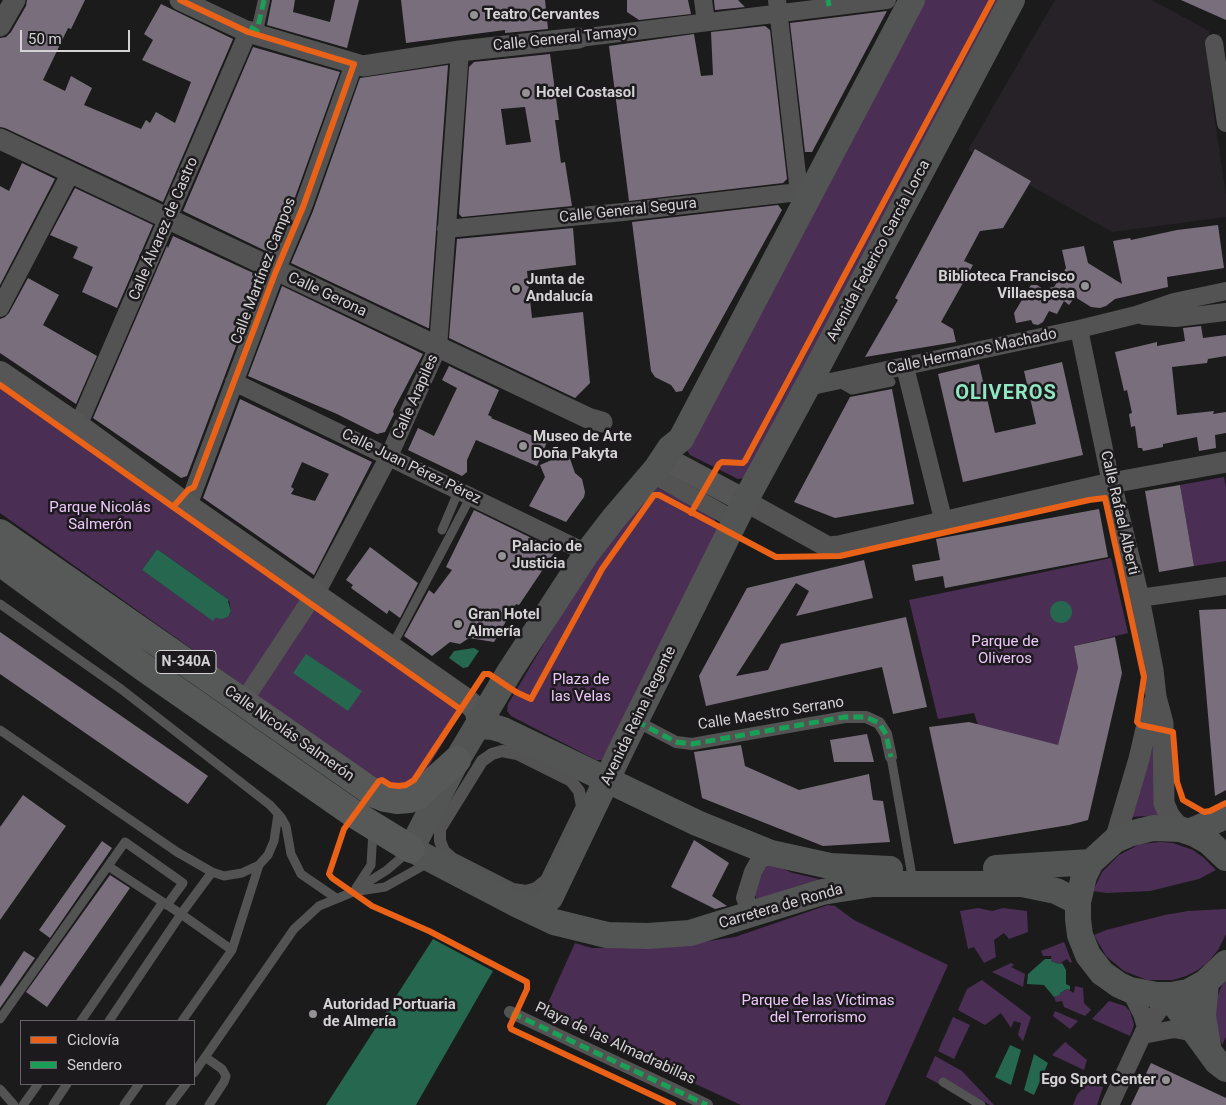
<!DOCTYPE html>
<html>
<head>
<meta charset="utf-8">
<style>
	body { margin:0 }
	#map { position:relative; width:1226px; height:1105px; overflow:hidden; background:#1c1b1c; font-family:Roboto,sans-serif }
	canvas { display:block }
	.legend { position:absolute; left:20px; top:1020px; width:175px; height:65px; box-sizing:border-box; background:#1c1a1d; border:1px solid #666466; margin:0; padding:6px 9px; list-style:none; font-size:15px; color:#d4d2d4 }
	.legend li { display:flex; align-items:center; gap:10px; height:25px }
	.legend b { width:25px; border:1px solid #666466 }
	.scale { position:absolute; left:20px; top:30px; width:110px; height:22px; box-sizing:border-box; border:2px solid #d4d2d4; border-top:0; padding-left:6px; font-size:15px; line-height:18px; white-space:nowrap; color:#d4d2d4; -webkit-text-stroke:4px #1c1a1d; paint-order:stroke }
</style>
</head>
<body>
<div id="map">
<canvas width="1226" height="1105"></canvas>
<ul class="legend">
<li><b style="height:6px;background:#ea6118"></b>Ciclovía</li>
<li><b style="height:6px;background:#1a9f57"></b>Sendero</li>
</ul>
<div class="scale">50 m</div>
</div>
<script>
const ctx = document.querySelector('canvas').getContext('2d');
ctx.lineJoin = 'round';
function paint(path, color) {
  ctx.fillStyle = color;
  ctx.fill(path, 'evenodd');
}
function shape(rows) {
  const path = new Path2D();
  for (const r of rows) {
    if (r.length === 3) {
      path.moveTo(r[0] + r[2], r[1]);
      path.arc(r[0], r[1], r[2], 0, 2 * Math.PI);
      continue;
    }
    path.moveTo(r[0], r[1]);
    for (let i = 2; i < r.length; i += 2) path.lineTo(r[i], r[i + 1]);
  }
  return path;
}
function trace(path, color, width, dash) {
  ctx.strokeStyle = color;
  ctx.lineWidth = width;
  ctx.lineCap = dash ? 'butt' : 'round';
  ctx.setLineDash(dash || []);
  ctx.stroke(path);
}
function drawText(font, color, halo, rows, align = 'center') {
  ctx.font = font + ' Roboto,sans-serif';
  ctx.lineWidth = 5;
  ctx.setLineDash([]);
  ctx.textBaseline = 'middle';
  ctx.strokeStyle = halo;
  ctx.fillStyle = color;
  for (const [text, x, y, turn = 0] of rows) {
    ctx.save();
    ctx.translate(x, y);
    ctx.rotate((+turn || 0) * Math.PI / 180);
    ctx.textAlign = isNaN(turn) ? turn : align;
    if (halo) ctx.strokeText(text, 0, 0);
    ctx.fillText(text, 0, 0);
    ctx.restore();
  }
}
paint(shape([
	[1055,0,1152,0,1209,31,1213,108,1226,195,1226,217,1112,232,968,150]
]), '#262228');
paint(shape([
	[924,0,1001,0,745,478,738,479,690,455,686,449],
	[0,380,455,699,459,716,419,782,404,789,385,786,0,513],
	[157,549,229,600,231,611,228,617,225,618,215,618,213,620,142,570],
	[1224,477,1226,487,1226,561,1194,566,1180,485],
	[656,487,714,517,720,534,603,760,596,760,511,716,507,711,508,704,594,559],
	[1111,558,1128,633,1074,646,1078,668,1058,746,978,725,974,713,938,719,909,600],
	[1155,738,1159,815,1132,817],
	[1160,842,1173,843,1193,850,1204,858,1216,870,1199,879,1150,891,1107,893,1093,891,1102,872,1119,855,1140,844],
	[771,864,793,873,819,879,757,899,754,894,754,891,765,868],
	[828,905,835,906,854,920,948,965,885,1105,741,1105,543,1014,575,943,592,948,663,948,735,937],
	[978,908,992,911,1003,908,1027,911,1028,932,1009,939,1004,933,994,940,996,957,984,963,974,947,968,949,960,911],
	[1226,909,1226,934,1218,950,1209,961,1198,970,1186,976,1173,980,1147,980,1124,971,1106,956,1094,935,1106,930,1165,915,1188,911],
	[1064,942,1072,962,1070,963,1067,959,1059,964,1051,961,1051,956,1043,956,1041,951],
	[1011,963,1014,965,1011,967,1025,974,1023,987,992,972],
	[982,980,1031,1017,1023,1041,1018,1035,1021,1023,1014,1021,1011,1028,1001,1013,985,1025,958,1010,967,989],
	[1226,980,1226,1037,1222,1045,1215,1025,1217,997,1222,985],
	[1075,986,1083,988,1084,1003,1091,1010,1085,1016,1064,1007,1062,1001,1056,1002,1054,997,1059,995,1060,993,1067,989,1074,993],
	[1109,1001,1125,1006,1130,1011,1134,1025,1130,1036,1092,1019],
	[1055,1011,1078,1021,1070,1029,1053,1016],
	[953,1017,970,1025,954,1059,938,1051],
	[1065,1042,1087,1060,1084,1070,1052,1055],
	[935,1056,962,1071,994,1105,990,1105,944,1078,941,1085,926,1077],
	[1089,1081,1103,1087,1097,1105,1073,1105,1077,1095]
]), '#4b2e54');
paint(shape([
	[157,549,229,600,228,601,231,611,228,617,222,619,215,618,213,621,142,570],
	[1061,612,11],
	[474,648,479,651,468,667,463,668,449,658,454,651],
	[306,654,362,691,348,711,293,673],
	[433,939,493,971,416,1105,326,1105],
	[1045,959,1051,959,1051,961,1059,964,1062,963,1066,970,1066,984,1070,986,1070,990,1067,989,1060,993,1060,995,1054,997,1044,985,1027,984,1028,974],
	[1010,1045,1021,1050,1011,1085,995,1077],
	[1034,1054,1048,1063,1034,1095,1024,1090]
]), '#25674f');
paint(shape([
	[27,0,85,0,71,29,68,28,43,80,65,91,71,76,92,88,84,105,141,129,146,120,150,123,156,112,175,123,191,82,142,60,153,40,144,34,161,4,233,39,163,202,5,128,0,127,0,38,6,37,11,32,26,6],
	[272,0,295,0,293,12,330,22,335,0,359,0,347,48,267,25],
	[401,0,545,0,548,29,505,33,505,30,406,43],
	[627,0,688,0,691,14,639,20,627,12],
	[714,0,738,0,745,7,715,10],
	[1181,0,1226,0,1226,20],
	[887,11,812,152,805,152,790,23],
	[765,26,770,30,787,179,783,183,629,201,609,46,694,34,701,76,713,75,711,32],
	[253,47,340,72,293,203,272,254,183,211],
	[550,54,559,120,555,120,561,163,565,162,572,206,462,217,459,214,469,67,474,62],
	[525,107,531,142,506,145,501,109],
	[448,65,429,328,428,328,291,263,313,211,360,78],
	[975,149,1031,181,1003,228,980,231,964,261,973,265,941,322,953,329,956,342,865,357,898,300,895,298],
	[22,163,55,179,0,285,0,186,9,191],
	[75,188,153,225,117,308,82,292,93,267,73,258,78,247,50,235],
	[778,205,782,210,682,391,676,392,671,385,655,377,651,371,632,222],
	[1218,225,1224,268,1167,277,1168,287,1115,299,1106,306,1100,308,1091,307,1075,297,1069,305,1064,301,1057,314,1049,311,1043,322,1038,325,1033,324,1031,320,1016,323,1014,313,1031,285,1037,285,1043,289,1054,287,1066,268,1062,250,1084,246,1088,263,1122,284,1113,241,1130,238,1131,240,1177,230],
	[573,228,576,265,527,271,532,318,583,312,590,383,575,398,449,338,457,239],
	[173,236,262,277,187,476,181,478,93,418,167,246,168,248],
	[28,278,59,295,43,325,97,356,76,404,0,353,0,319,5,317,9,313],
	[282,286,423,354,393,411,394,414,385,432,377,434,337,414,248,376],
	[1201,326,1203,338,1226,335,1226,356,1208,359,1207,363,1172,367,1177,415,1214,411,1213,414,1226,412,1226,433,1215,435,1216,448,1199,451,1197,437,1163,444,1163,447,1143,451,1142,448,1138,448,1135,426,1131,427,1129,414,1132,413,1127,390,1124,391,1115,352,1157,342,1157,346,1185,341,1183,328],
	[1062,362,1083,455,963,482,938,374,979,364,995,433,1036,424,1024,371],
	[449,366,499,390,488,415,492,417,491,418,547,442,537,466,476,440,467,460,467,472,462,476,408,450,418,428,434,436,457,388,442,380],
	[892,389,914,504,835,518,794,502,850,397],
	[240,399,372,462,314,575,203,498],
	[302,462,329,474,315,501,291,494,294,489,291,487],
	[568,453,575,473,582,479,585,492,584,497,566,522,529,506,545,477,540,465],
	[1180,485,1194,566,1159,572,1145,491],
	[1099,509,1108,557,945,588,943,576,915,581,912,565,940,560,936,539],
	[474,510,556,550,519,605,516,604,494,642,469,638,460,644,450,642,432,656,404,636,429,590,434,594,452,570,446,567],
	[370,547,418,583,400,618,389,610,387,614,351,588,353,585,346,580],
	[864,560,873,598,796,616,809,591,796,583,736,676,768,670,781,644,906,617,927,707,893,714,882,667,706,706,699,676,747,588],
	[1226,609,1226,790,1215,796,1199,610],
	[0,632,208,776,188,804,0,674],
	[1115,637,1122,673,1088,820,1069,825,954,844,929,727,969,722,1058,745,1078,668,1074,646],
	[867,734,874,762,834,762,830,740],
	[741,745,745,766,799,790,869,774,873,800,883,801,890,842,823,846,702,798,694,752],
	[23,795,66,826,0,920,0,827],
	[694,840,729,863,712,896,727,906,715,909,671,887],
	[102,841,112,848,50,938,39,930],
	[110,875,130,888,47,1007,26,992],
	[24,951,35,958,0,1008,0,987],
	[1151,1063,1226,1098,1226,1105,1131,1105]
]), '#796f7c');
trace(shape([
	[838,382,852,390,891,382],
	[442,530,459,490],
	[0,604,121,689,270,805,281,817,286,826,291,854,301,874,336,898],
	[392,646,471,496],
	[0,730,177,852,212,872,224,876,242,873,259,865,268,855,274,841,278,814],
	[891,757,911,870],
	[108,866,181,914,109,1021],
	[212,872,181,914,232,950],
	[356,888,371,865,373,831],
	[357,889,387,870,409,851],
	[0,1019,125,842,183,883,167,905],
	[81,1021,163,902],
	[182,1021,232,950,259,865],
	[205,1057,222,1069,226,1076,224,1082,209,1105],
	[194,1073,294,929,319,906,353,892,385,887,428,863],
	[943,1082,981,1105],
	[0,1089,14,1105],
	[23,1105,38,1084],
	[53,1105,67,1084],
	[124,1105,139,1084],
	[170,1105,186,1084]
]), '#535353', 9);
trace(shape([
	[250,27,257,31,264,0],
	[636,721,676,742,692,744,845,717,866,717,879,723,886,734,891,757],
	[502,751,517,754,571,781,579,791,582,806,546,880,536,888,526,891,513,889,452,858,444,851,440,841,440,829,482,761,492,754,502,751],
	[510,1012,707,1105]
]), '#535353', 12);
trace(shape([
	[703,0,706,22],
	[777,0,799,192],
	[579,38,887,0],
	[1214,43,1226,123],
	[446,229,623,212,799,192,809,198],
	[0,308,70,174],
	[1144,316,1176,318,1226,312],
	[1079,329,1111,483],
	[905,367,944,523],
	[234,382,587,553],
	[807,387,1079,329,1136,315,1174,302,1226,291],
	[78,426,248,32],
	[650,476,659,478,731,518,734,522],
	[188,506,276,271,303,207,354,64],
	[1139,598,1226,586],
	[243,702,321,584,389,456,438,347,460,51],
	[758,911,751,909,745,898,753,872,759,861,771,853],
	[1130,990,1142,1014,1146,1027],
	[1143,1035,1174,1029,1195,1033],
	[1110,1105,1146,1027,1171,995]
]), '#535353', 18);
trace(shape([
	[180,0,248,32,363,66,460,51,579,38],
	[0,26,15,0],
	[0,139,588,418,602,422],
	[1111,483,1139,598,1153,670,1156,697,1163,723,1164,803,1169,815,1180,829],
	[745,501,828,547,839,546,1111,483,1226,462],
	[1115,840,1139,759,1148,720,1156,697]
]), '#535353', 21);
trace(shape([
	[0,373,78,426,179,500,466,700,476,709,478,717,478,726],
	[664,458,745,501]
]), '#565656', 24);
trace(shape([
	[912,0,681,439,670,448,656,469,614,518,587,553,510,671,457,760,411,849,518,905,554,922,607,935,648,936,690,933,822,892,873,884,1022,884,1056,891,1078,902],
	[478,726,493,727,503,730,697,823,771,853,830,866,890,869],
	[1189,832,1226,816],
	[1226,858,1209,842,1195,834,1180,829,1153,828,1129,834,1115,840,1091,862,1084,876,1078,902,1078,919,1080,935,1088,955,1102,973,1119,985,1130,990,1157,995,1171,995,1188,992,1206,982,1226,963],
	[996,868,1091,862],
	[518,905,539,908,550,898,623,746,745,501,807,387,1012,0],
	[1206,982,1203,1016,1208,1046],
	[1168,995,1217,1062,1226,1069]
]), '#535454', 26);
trace(shape([
	[0,533,375,794,385,798,397,800,410,799,417,796,457,760],
	[0,562,143,667,354,814,411,849]
]), '#575858', 28);
trace(shape([
	[828,0,829,6],
	[250,27,257,31,264,0],
	[636,721,676,742,692,744,845,717,866,717,879,723,886,734,891,757],
	[512,1013,707,1105]
]), '#1a9f57', 5, [10, 5]);
trace(shape([
	[0,385,460,709],
	[173,507,188,490,194,487,276,271,303,207,354,64,248,32,180,0],
	[691,513,719,464,722,462,743,463,745,461,992,0],
	[673,1105,511,1029,510,1026,527,989,527,982,429,931,372,906,332,878,329,874,344,829,379,781,382,780,390,785,399,786,406,785,414,780,484,674,489,674,516,692,531,699,602,569,654,495,659,495,776,557,840,556,1089,500,1105,498,1144,677,1137,722,1140,725,1173,732,1177,782,1183,800,1204,812,1210,811,1226,803]
]), '#ea6118', 6);
for (const [x, y, r, color] of [
	[474,15,5,"#949294"],
	[526,93,5,"#949294"],
	[1085,286,5,"#949294"],
	[516,289,5,"#949294"],
	[523,446,5,"#949294"],
	[502,556,5,"#949294"],
	[458,624,5,"#949294"],
	[313,1014,5,"#949294"],
	[1166,1080,5,"#949294"]
]) {
  const dot = new Path2D();
  dot.arc(x, y, r, 0, 2 * Math.PI);
  ctx.fillStyle = color;
  ctx.fill(dot);
  trace(dot, '#1c1a1d', 2);
}
for (const [x, y, w] of [
	[186,662,60]
]) {
  const box = new Path2D();
  box.roundRect(x - w / 2, y - 11.5, w, 23, 4);
  ctx.fillStyle = '#1c1a1d';
  ctx.fill(box);
  trace(box, '#d4d2d4', 1);
}
drawText('bold 14px', '#d4d2d4', null, [
	["N-340A",186,662]
]);
drawText('bold 15px', '#d4d2d4', '#1c1a1d', [
	["Teatro Cervantes",484,15],
	["Hotel Costasol",536,93],
	["Biblioteca Francisco",1075,277,"right"],
	["Villaespesa",1075,294,"right"],
	["Junta de",526,280],
	["Andalucía",526,297],
	["Museo de Arte",533,437],
	["Doña Pakyta",533,454],
	["Palacio de",512,547],
	["Justicia",512,564],
	["Gran Hotel",468,615],
	["Almería",468,632],
	["Autoridad Portuaria",323,1005],
	["de Almería",323,1022],
	["Ego Sport Center",1156,1080,"right"]
], 'left');
drawText('15px', '#d4d2d4', '#1c1a1d', [
	["Calle General Tamayo",565,39,-6],
	["Calle General Segura",628,211,-6],
	["Calle Álvarez de Castro",164,229,-67],
	["Avenida Federico García Lorca",879,251,-62],
	["Calle Martínez Campos",264,271,-69],
	["Calle Gerona",327,295,25],
	["Calle Hermanos Machado",972,352,-12],
	["Calle Arapiles",416,397,-66],
	["Calle Juan Pérez Pérez",411,467,26],
	["Calle Rafael Alberti",1119,513,77],
	["Calle Maestro Serrano",771,714,-9],
	["Avenida Reina Regente",639,716,-64],
	["Calle Nicolás Salmerón",289,734,35],
	["Carretera de Ronda",781,907,-16],
	["Playa de las Almadrabillas",615,1044,25]
]);
drawText('15px', '#edc7fb', '#1c1a1d', [
	["Parque Nicolás",100,508],
	["Salmerón",100,525],
	["Parque de",1005,642],
	["Oliveros",1005,659],
	["Plaza de",581,680],
	["las Velas",581,697],
	["Parque de las Víctimas",818,1001],
	["del Terrorismo",818,1018]
]);
ctx.letterSpacing = '1px';
drawText('bold 20px', '#90e7c2', '#1c1a1d', [
	["OLIVEROS",1006,394]
]);
ctx.letterSpacing = '0px';
</script>
</body>
</html>
